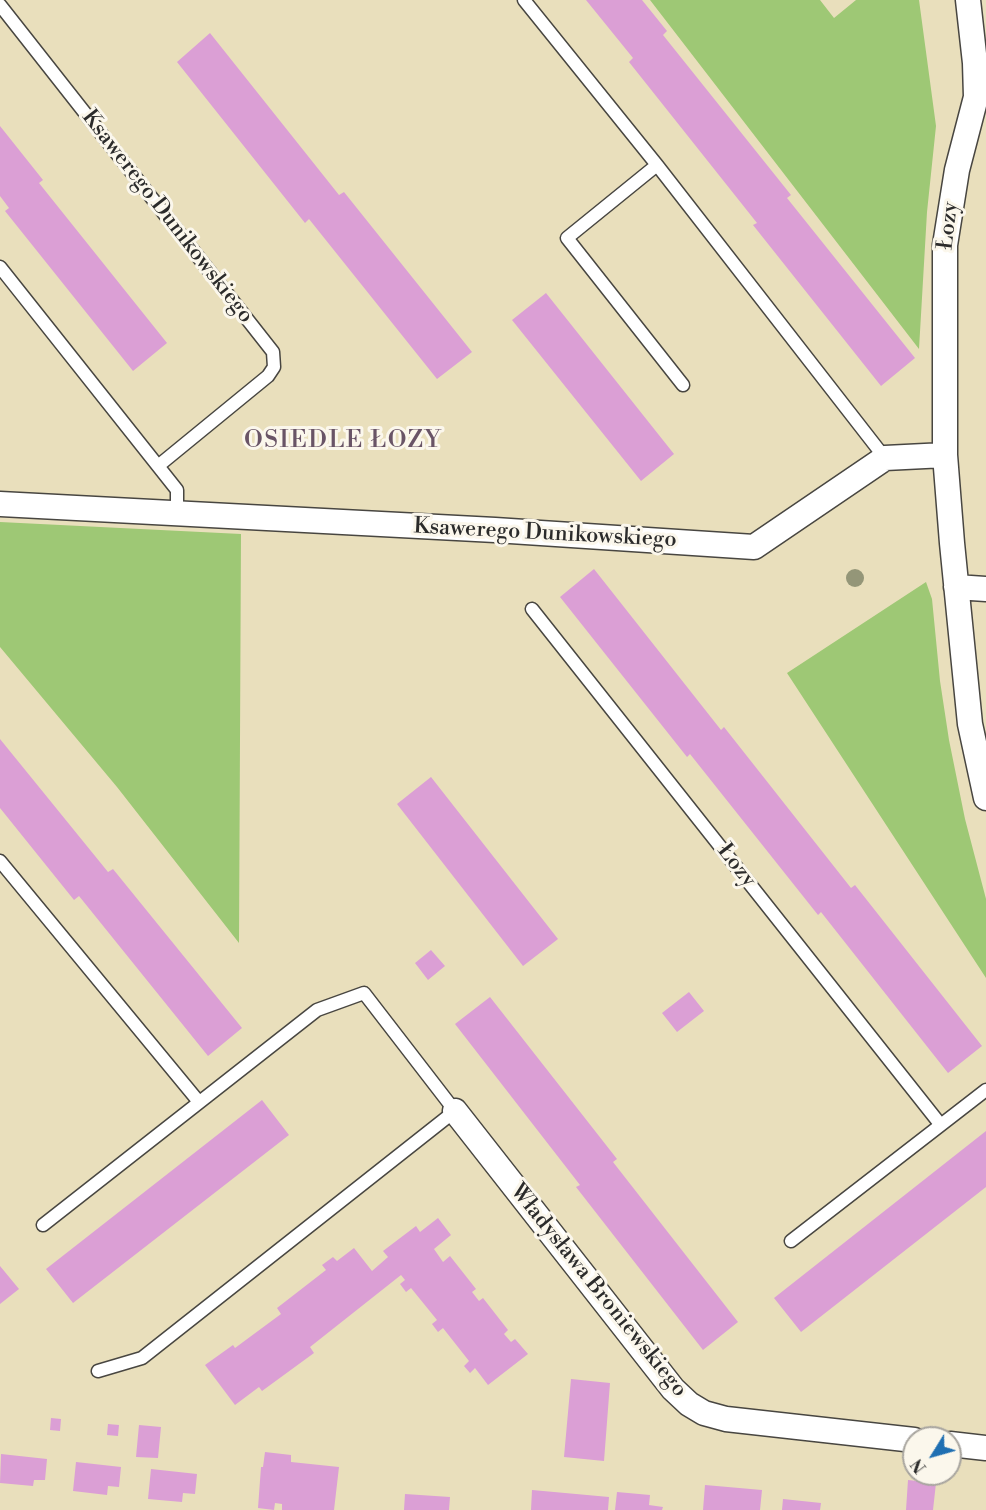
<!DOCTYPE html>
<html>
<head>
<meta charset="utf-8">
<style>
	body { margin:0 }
	#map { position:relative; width:986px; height:1510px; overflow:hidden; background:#e9dfbc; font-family:"Libre Bodoni",serif }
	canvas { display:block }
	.north { position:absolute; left:902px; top:1426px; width:60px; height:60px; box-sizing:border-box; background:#fbf7ec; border:2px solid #a8a59f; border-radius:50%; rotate:233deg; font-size:16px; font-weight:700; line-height:24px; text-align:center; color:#2b2b2b }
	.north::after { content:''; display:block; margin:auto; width:21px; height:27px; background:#1f6fb2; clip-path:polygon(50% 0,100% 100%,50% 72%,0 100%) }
</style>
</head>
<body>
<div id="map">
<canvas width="986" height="1510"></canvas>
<div class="north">N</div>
</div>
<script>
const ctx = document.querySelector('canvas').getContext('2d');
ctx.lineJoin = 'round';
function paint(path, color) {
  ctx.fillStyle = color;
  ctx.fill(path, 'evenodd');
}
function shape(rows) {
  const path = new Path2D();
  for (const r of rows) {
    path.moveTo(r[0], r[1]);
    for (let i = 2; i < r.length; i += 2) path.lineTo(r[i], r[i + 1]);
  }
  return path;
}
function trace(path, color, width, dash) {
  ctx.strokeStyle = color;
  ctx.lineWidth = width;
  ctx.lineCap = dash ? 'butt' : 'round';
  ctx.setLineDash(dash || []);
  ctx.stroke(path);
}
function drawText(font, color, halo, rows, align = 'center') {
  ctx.font = font + ' "Libre Bodoni",serif';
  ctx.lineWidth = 6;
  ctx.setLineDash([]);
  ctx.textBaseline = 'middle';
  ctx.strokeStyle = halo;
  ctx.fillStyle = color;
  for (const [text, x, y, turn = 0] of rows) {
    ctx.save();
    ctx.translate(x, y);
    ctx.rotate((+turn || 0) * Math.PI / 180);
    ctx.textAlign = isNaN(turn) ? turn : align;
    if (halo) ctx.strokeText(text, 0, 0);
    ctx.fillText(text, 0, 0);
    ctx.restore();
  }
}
paint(shape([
	[650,0,820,0,834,18,856,0,919,0,936,126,927,212,919,349],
	[0,522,241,534,239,943,117,787,0,647],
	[926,582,932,599,940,681,949,740,965,819,986,899,986,978,787,673]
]), '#9ec875');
paint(shape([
	[586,0,642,0,667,31,663,35,791,195,787,198,915,358,881,386,753,225,757,223,629,62,633,58],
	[210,33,339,195,344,192,472,352,437,379,309,219,305,223,177,62],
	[0,126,43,180,39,183,167,343,133,371,5,211,9,208,0,196],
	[546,293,674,454,641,481,512,320],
	[594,569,721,730,724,727,851,888,855,885,982,1046,948,1073,821,912,818,915,690,754,687,757,560,597],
	[0,739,108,872,113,869,242,1028,208,1056,79,896,74,900,0,808],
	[431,777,558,939,523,966,397,804],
	[431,950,445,966,428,980,415,963],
	[689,992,704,1011,677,1032,662,1013],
	[490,997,617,1159,613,1162,738,1322,703,1350,576,1187,580,1185,455,1024],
	[262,1100,289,1135,73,1303,46,1269],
	[986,1131,986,1187,801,1332,774,1298],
	[438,1218,451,1235,434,1249,443,1262,450,1256,476,1289,472,1292,479,1301,483,1298,508,1330,504,1334,511,1342,515,1339,528,1354,488,1385,475,1368,470,1373,464,1366,469,1361,443,1328,438,1332,432,1324,437,1320,411,1288,406,1292,400,1284,405,1280,401,1275,310,1347,314,1353,262,1391,259,1387,235,1405,205,1365,233,1345,235,1348,281,1314,277,1308,326,1270,322,1265,333,1257,337,1261,354,1248,372,1271,388,1257,383,1251,416,1226,420,1232],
	[0,1266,19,1289,0,1304],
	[571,1379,610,1383,604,1461,564,1457],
	[51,1418,61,1419,60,1431,50,1430],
	[108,1424,119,1425,118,1436,107,1435],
	[139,1425,161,1427,158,1458,136,1457],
	[265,1452,291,1455,291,1462,339,1467,334,1510,282,1510,282,1504,275,1503,274,1510,258,1508,261,1467,263,1467],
	[1,1454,47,1459,45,1480,34,1480,33,1486,0,1483],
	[76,1462,121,1467,119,1487,108,1486,107,1495,73,1491],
	[151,1469,197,1474,195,1494,183,1493,182,1502,148,1499],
	[908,1480,936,1483,933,1510,906,1510],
	[705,1485,762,1490,760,1510,703,1510],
	[532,1490,609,1497,608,1510,531,1510],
	[617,1492,650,1495,649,1505,663,1507,662,1510,615,1510],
	[405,1494,450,1497,449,1510,404,1510],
	[783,1499,821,1503,820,1510,782,1510]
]), '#db9fd5');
const service = shape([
	[524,0,657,165,885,458],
	[0,5,273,352,274,367,268,376,158,466],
	[657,165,567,238,683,385],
	[0,267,177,490,177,515],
	[532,609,940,1124],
	[0,861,199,1102],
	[43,1225,317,1010,364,993,455,1111,142,1358,98,1371],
	[791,1241,986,1090]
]);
const minor = shape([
	[968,0,975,63,976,97,957,170,945,245,945,455,952,543,970,724,986,798],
	[0,504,495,530,754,547,885,458,945,455],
	[956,587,986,589],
	[455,1111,673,1389,689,1404,704,1413,726,1419,914,1440],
	[950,1444,986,1448]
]);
trace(service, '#484641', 15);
trace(minor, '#484641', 27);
trace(service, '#fff', 12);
trace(minor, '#fff', 24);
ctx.fillStyle = '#949678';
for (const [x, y] of [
	[855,578]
]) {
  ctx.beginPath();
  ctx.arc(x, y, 9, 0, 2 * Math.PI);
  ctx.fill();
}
drawText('22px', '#2b2b2b', '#fbf7ec', [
	["Ksawerego Dunikowskiego",167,217,52],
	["Łozy",949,226,-83],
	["Ksawerego Dunikowskiego",545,534,3],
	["Łozy",736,866,52],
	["Władysława Broniewskiego",598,1291,51]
]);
ctx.letterSpacing = '1.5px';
drawText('24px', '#695466', '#fbf7ec', [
	["OSIEDLE ŁOZY",343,441]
]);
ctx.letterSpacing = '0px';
</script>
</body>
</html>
